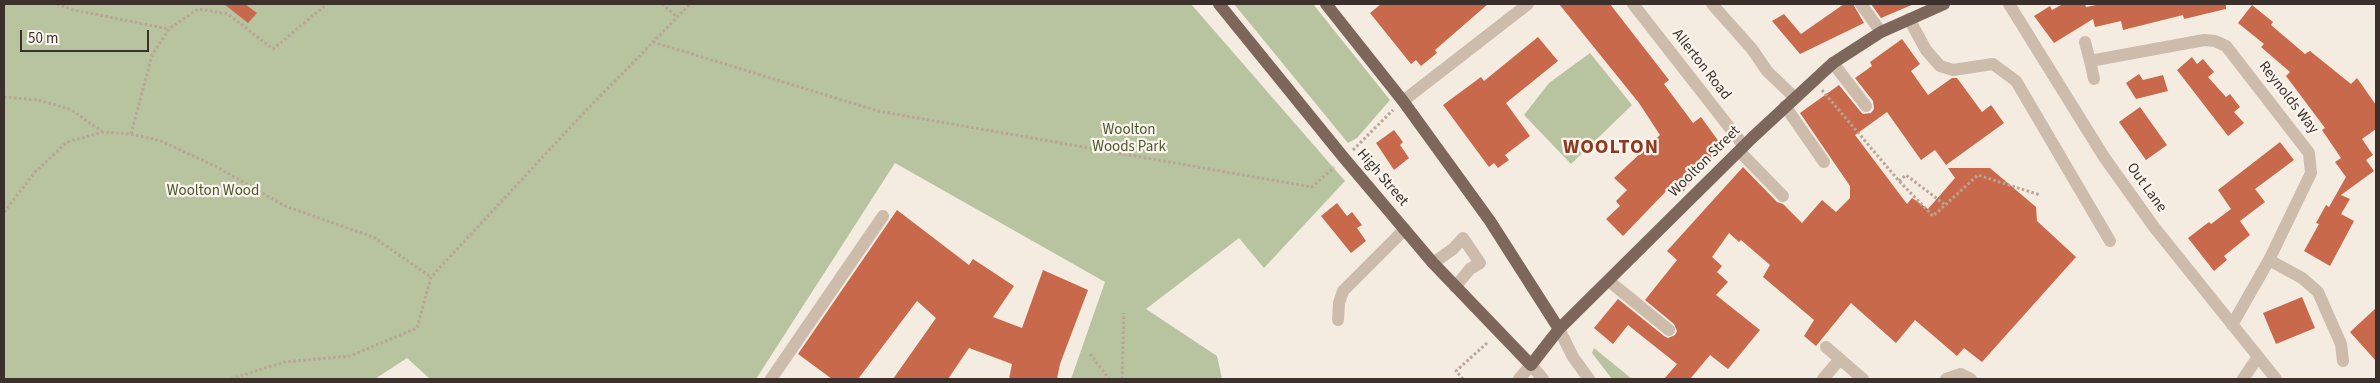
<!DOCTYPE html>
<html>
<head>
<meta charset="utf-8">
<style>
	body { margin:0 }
	#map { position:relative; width:2380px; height:383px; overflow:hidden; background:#f4ebe1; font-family:"Source Sans 3",sans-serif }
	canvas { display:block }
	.frame { position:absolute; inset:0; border:5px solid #3b302b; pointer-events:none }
	.scale { position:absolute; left:20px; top:30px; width:129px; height:22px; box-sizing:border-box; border:2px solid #3b302b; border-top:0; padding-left:6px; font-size:15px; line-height:18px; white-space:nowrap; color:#3b302b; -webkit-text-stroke:4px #fbf5ee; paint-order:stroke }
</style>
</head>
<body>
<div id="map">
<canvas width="2380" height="383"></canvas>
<div class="frame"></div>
<div class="scale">50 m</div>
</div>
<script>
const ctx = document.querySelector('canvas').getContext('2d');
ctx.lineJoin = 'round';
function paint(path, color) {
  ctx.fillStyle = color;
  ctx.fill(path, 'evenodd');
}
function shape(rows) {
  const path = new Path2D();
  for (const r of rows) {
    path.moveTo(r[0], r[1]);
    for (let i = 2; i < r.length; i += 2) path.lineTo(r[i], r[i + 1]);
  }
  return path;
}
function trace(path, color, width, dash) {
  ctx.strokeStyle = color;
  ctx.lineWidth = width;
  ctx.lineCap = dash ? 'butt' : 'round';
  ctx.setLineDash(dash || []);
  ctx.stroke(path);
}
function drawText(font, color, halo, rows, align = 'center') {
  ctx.font = font + ' "Source Sans 3",sans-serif';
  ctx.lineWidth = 4.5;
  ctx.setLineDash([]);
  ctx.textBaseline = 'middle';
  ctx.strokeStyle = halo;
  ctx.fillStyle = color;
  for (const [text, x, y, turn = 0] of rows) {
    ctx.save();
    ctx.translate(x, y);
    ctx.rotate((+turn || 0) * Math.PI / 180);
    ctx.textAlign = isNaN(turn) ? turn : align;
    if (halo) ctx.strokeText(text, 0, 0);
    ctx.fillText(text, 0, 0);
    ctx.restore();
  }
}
paint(shape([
	[4,4,1191,4,1345,181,1264,268,1239,238,1146,309,1217,356,1222,379,1071,379,1105,282,895,163,756,379,430,379,407,358,375,379,4,379],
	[1234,4,1313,4,1390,100,1357,138,1348,143],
	[1590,53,1632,105,1571,164,1524,115,1549,83],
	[1594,348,1632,379,1612,379,1592,353]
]), '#b8c4a0');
paint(shape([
	[224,4,245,4,257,13,248,23],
	[1381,4,1488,4,1435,50,1437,53,1421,66,1416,60,1411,64,1370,13],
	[1559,4,1610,4,1669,80,1664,84,1693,123,1701,117,1722,146,1682,193,1673,184,1623,236,1606,219,1620,206,1616,201,1627,190,1614,178,1660,135,1639,103],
	[1844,4,1853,4,1864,23,1800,54,1772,21,1784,14,1801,34],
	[1871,4,1914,4,1881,18],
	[2063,4,2085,4,2086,7,2101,4,2226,4,2226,9,2184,19,2183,15,2123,30,2121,21,2095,27,2093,19,2054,43,2034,16,2050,6,2052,10],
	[2252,5,2273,22,2271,25,2305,54,2310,51,2351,84,2357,78,2376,105,2376,129,2362,139,2373,155,2366,160,2374,171,2341,195,2350,199,2341,214,2354,221,2330,266,2304,251,2319,224,2316,223,2326,205,2329,207,2346,177,2335,162,2341,158,2322,130,2325,128,2286,76,2290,72,2261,47,2264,44,2238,23],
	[1538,37,1558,61,1506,103,1530,136,1505,155,1509,160,1498,168,1494,163,1489,167,1443,105,1481,77,1484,81],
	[1902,39,1920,64,1911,71,1928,95,1952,78,1957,78,1982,112,1991,105,2004,123,1946,165,1935,150,1921,160,1887,112,1855,135,1907,204,1912,198,1928,209,1955,178,1948,168,1990,168,2036,207,2037,221,2076,257,1982,362,1964,348,1957,356,1915,320,1896,343,1851,303,1816,346,1804,336,1814,320,1763,277,1770,265,1741,240,1739,242,1729,233,1712,257,1722,266,1717,272,1728,282,1716,295,1760,330,1728,369,1710,355,1690,379,1664,379,1677,364,1628,325,1613,344,1594,328,1618,299,1664,336,1668,338,1675,335,1677,331,1674,324,1645,300,1677,260,1667,251,1743,167,1777,202,1783,204,1802,223,1822,200,1836,212,1850,198,1850,186,1800,113,1839,85,1860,111,1863,114,1871,113,1874,109,1873,101,1855,78,1872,66,1870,62],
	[2192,57,2197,64,2203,59,2214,72,2208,77,2226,97,2230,94,2240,107,2234,112,2244,123,2228,136,2177,70],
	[2139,74,2143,80,2163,75,2168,91,2136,99,2126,83],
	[2140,107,2167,145,2146,160,2119,122],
	[1394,130,1403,142,1400,145,1409,158,1394,170,1376,143],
	[2280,142,2294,160,2255,189,2265,202,2240,221,2250,235,2224,256,2227,260,2214,271,2188,238,2209,222,2211,224,2231,209,2218,190],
	[1337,203,1347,216,1352,212,1362,225,1357,228,1366,241,1351,253,1321,216],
	[897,210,969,265,973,259,1014,286,993,317,1022,328,1043,270,1088,290,1060,364,1057,379,1009,379,1012,364,969,348,948,379,893,379,936,318,917,301,858,379,832,379,798,354],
	[2302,297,2315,328,2276,344,2263,313],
	[2376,308,2376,361,2350,332]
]), '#c8694b');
trace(shape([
	[57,4,74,10,169,29],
	[662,4,677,17],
	[653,42,878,111,1312,187,1334,167],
	[1822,90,1899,181,1933,216,1978,175,2040,195],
	[4,97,38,100,70,109,103,132],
	[131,134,152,55,169,29,198,9,228,14,273,49,327,4],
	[1353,150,1393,110],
	[1899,181,1906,175,1944,204],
	[4,212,35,172,67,142,104,132,131,134,161,141,217,167,285,206,373,237,431,277],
	[1090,354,1109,379],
	[231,379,284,362,350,356,417,328,431,277,579,118,690,4],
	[1122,379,1124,313],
	[1463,379,1456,371,1487,343]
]), '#b9a596', 3, [2.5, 2.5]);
trace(shape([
	[1633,4,1744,146],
	[1712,4,1752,49,1767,71,1794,97],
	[1861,4,1881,32],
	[2009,4,2104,157,2154,227,2276,379],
	[1909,19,1926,50,1940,66,1953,70,1993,64,2016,81,2110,241],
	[2085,42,2090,61],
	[1833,63,1866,106],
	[2094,79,2090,61,2204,40,2215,41,2226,46,2309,153,2311,173,2269,260,2232,325],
	[1403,101,1528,4],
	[1785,106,1824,162],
	[1740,152,1783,196],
	[2269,260,2302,278,2318,292,2341,344,2343,361],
	[1433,263,1453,249,1463,238,1480,263,1470,269,1455,287],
	[1609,281,1669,330],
	[1338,320,1339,303,1343,291,1405,229],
	[1559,329,1573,357,1589,379],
	[1826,347,1863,379],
	[771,379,883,216],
	[1519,379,1531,365,1543,379],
	[1823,379,1840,359],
	[1946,379,1961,374,1971,379],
	[2243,379,2258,357]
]), '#cdbbac', 12);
trace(shape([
	[1219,4,1344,158,1433,263,1531,365,1559,329,1753,137,1833,63,1881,32,1944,4],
	[1326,4,1403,101,1490,221,1559,329]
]), '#7d675c', 12);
drawText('15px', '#3b302b', '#fbf5ee', [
	["Allerton Road",1701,65,52],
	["Reynolds Way",2288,98,52],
	["Woolton Street",1705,162,-45],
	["High Street",1382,178,49],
	["Out Lane",2146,188,54]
]);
drawText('15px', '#4a5a2e', '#fbf5ee', [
	["Woolton",1129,131],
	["Woods Park",1129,148],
	["Woolton Wood",213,192]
]);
ctx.letterSpacing = '1px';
drawText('bold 20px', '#8c3b22', '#fbf5ee', [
	["WOOLTON",1611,149]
]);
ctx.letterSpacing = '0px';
</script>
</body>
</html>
